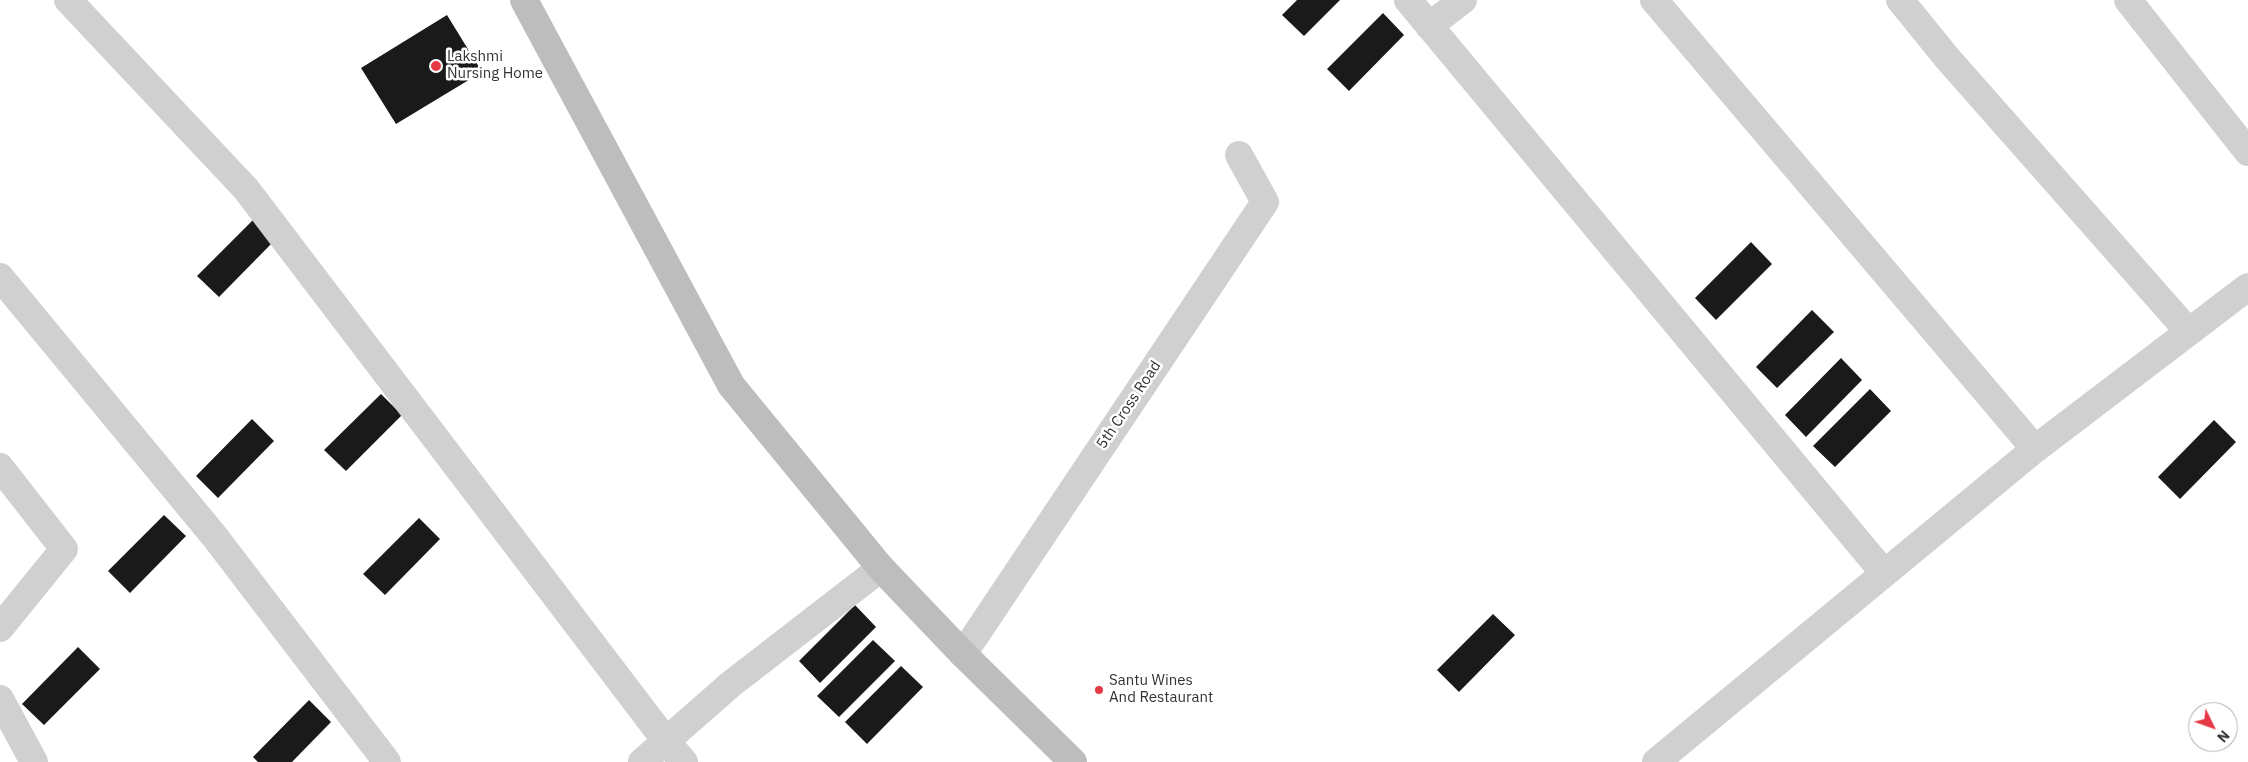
<!DOCTYPE html>
<html>
<head>
<meta charset="utf-8">
<style>
	body { margin:0 }
	#map { position:relative; width:2248px; height:762px; overflow:hidden; background:#fff; font-family:"IBM Plex Sans",sans-serif }
	canvas { display:block }
	.north { position:absolute; left:2188px; top:702px; width:50px; height:50px; box-sizing:border-box; background:#fff; border:1px solid #adadad; border-radius:50%; rotate:132deg; font-size:14px; font-weight:700; line-height:20px; text-align:center; color:#333 }
	.north::after { content:''; display:block; margin:auto; width:18px; height:22px; background:#e63946; clip-path:polygon(50% 0,100% 100%,50% 72%,0 100%) }
</style>
</head>
<body>
<div id="map">
<canvas width="2248" height="762"></canvas>
<div class="north">N</div>
</div>
<script>
const ctx = document.querySelector('canvas').getContext('2d');
ctx.lineJoin = 'round';
function paint(path, color) {
  ctx.fillStyle = color;
  ctx.fill(path, 'evenodd');
}
function shape(rows) {
  const path = new Path2D();
  for (const r of rows) {
    path.moveTo(r[0], r[1]);
    for (let i = 2; i < r.length; i += 2) path.lineTo(r[i], r[i + 1]);
  }
  return path;
}
function trace(path, color, width, dash) {
  ctx.strokeStyle = color;
  ctx.lineWidth = width;
  ctx.lineCap = dash ? 'butt' : 'round';
  ctx.setLineDash(dash || []);
  ctx.stroke(path);
}
function drawText(font, color, halo, rows, align = 'center') {
  ctx.font = font + ' "IBM Plex Sans",sans-serif';
  ctx.lineWidth = 5;
  ctx.setLineDash([]);
  ctx.textBaseline = 'middle';
  ctx.strokeStyle = halo;
  ctx.fillStyle = color;
  for (const [text, x, y, turn = 0] of rows) {
    ctx.save();
    ctx.translate(x, y);
    ctx.rotate((+turn || 0) * Math.PI / 180);
    ctx.textAlign = isNaN(turn) ? turn : align;
    if (halo) ctx.strokeText(text, 0, 0);
    ctx.fillText(text, 0, 0);
    ctx.restore();
  }
}
paint(shape([
	[1297,0,1340,0,1304,36,1282,15],
	[1383,13,1404,35,1349,91,1327,69],
	[447,15,482,72,396,124,361,68],
	[253,220,274,241,219,297,197,276],
	[1751,242,1772,264,1716,320,1695,298],
	[1812,310,1834,332,1777,388,1756,367],
	[1841,358,1862,380,1806,437,1785,415],
	[1870,389,1891,411,1835,467,1813,446],
	[381,394,402,415,346,471,324,450],
	[252,419,274,441,218,498,196,476],
	[2214,420,2236,442,2180,499,2158,477],
	[164,515,186,536,130,593,108,571],
	[419,518,440,539,385,595,363,574],
	[855,605,876,627,820,683,799,661],
	[1493,614,1515,635,1459,692,1437,670],
	[873,640,895,661,839,717,817,696],
	[78,647,100,669,44,725,22,704],
	[901,666,923,687,867,744,845,722],
	[309,700,331,722,292,762,258,762,253,757]
]), '#1a1a1a');
trace(shape([
	[68,0,246,189,666,741,684,762],
	[1408,0,1884,573],
	[1654,0,2035,449],
	[1900,0,1948,59,2189,332],
	[2128,0,2248,152],
	[1429,26,1463,0],
	[0,277,215,537,387,762],
	[0,467,64,549,0,628],
	[963,654,1265,202,1239,155],
	[0,699,34,762],
	[642,762,731,684,881,568],
	[1656,762,2035,449,2248,287]
]), '#d0d0d0', 28);
trace(shape([
	[524,0,731,385,881,568,963,654,1073,762]
]), '#bdbdbd', 28);
for (const [x, y, r, color] of [
	[436,66,6,"#e63946"],
	[1099,690,5,"#e63946"]
]) {
  const dot = new Path2D();
  dot.arc(x, y, r, 0, 2 * Math.PI);
  ctx.fillStyle = color;
  ctx.fill(dot);
  trace(dot, '#fff', 2);
}
drawText('15px', '#333', '#fff', [
	["Lakshmi",447,57],
	["Nursing Home",447,74],
	["Santu Wines",1109,681],
	["And Restaurant",1109,698]
], 'left');
drawText('15px', '#333', '#fff', [
	["5th Cross Road",1129,405,-56]
]);
</script>
</body>
</html>
